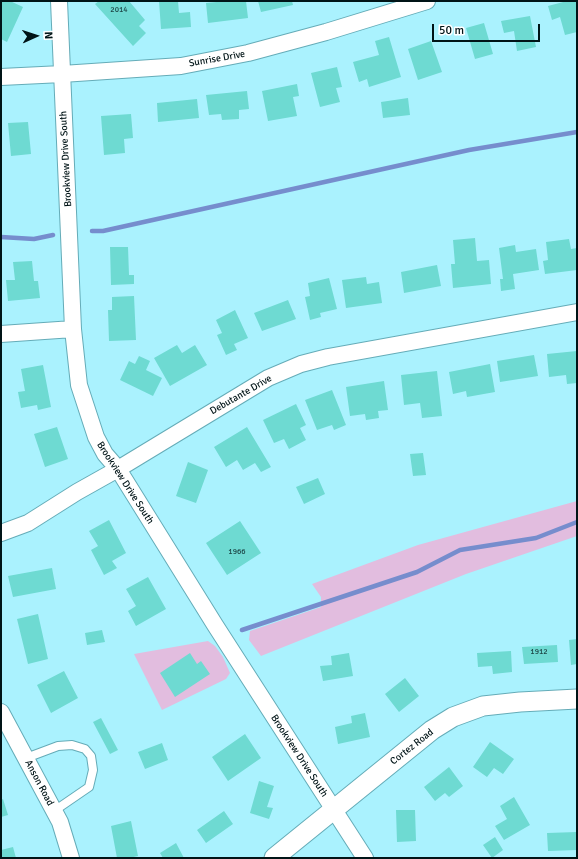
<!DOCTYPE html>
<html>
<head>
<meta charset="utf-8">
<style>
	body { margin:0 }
	#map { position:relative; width:578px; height:859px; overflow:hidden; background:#aaf2fe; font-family:Signika,sans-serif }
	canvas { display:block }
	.frame { position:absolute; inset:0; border:2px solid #001417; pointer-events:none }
	.north { position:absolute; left:16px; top:16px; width:40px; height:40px; -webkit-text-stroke:3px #fff; paint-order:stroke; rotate:87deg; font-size:11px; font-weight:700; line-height:16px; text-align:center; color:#001417 }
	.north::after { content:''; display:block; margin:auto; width:14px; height:18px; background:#001417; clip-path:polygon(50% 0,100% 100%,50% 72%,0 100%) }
	.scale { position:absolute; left:432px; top:24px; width:108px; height:18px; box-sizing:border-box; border:2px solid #001417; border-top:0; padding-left:5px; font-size:12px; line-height:14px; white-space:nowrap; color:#001417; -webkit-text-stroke:3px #fff; paint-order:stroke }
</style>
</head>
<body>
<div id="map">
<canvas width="578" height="859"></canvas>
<div class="frame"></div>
<div class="north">N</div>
<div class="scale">50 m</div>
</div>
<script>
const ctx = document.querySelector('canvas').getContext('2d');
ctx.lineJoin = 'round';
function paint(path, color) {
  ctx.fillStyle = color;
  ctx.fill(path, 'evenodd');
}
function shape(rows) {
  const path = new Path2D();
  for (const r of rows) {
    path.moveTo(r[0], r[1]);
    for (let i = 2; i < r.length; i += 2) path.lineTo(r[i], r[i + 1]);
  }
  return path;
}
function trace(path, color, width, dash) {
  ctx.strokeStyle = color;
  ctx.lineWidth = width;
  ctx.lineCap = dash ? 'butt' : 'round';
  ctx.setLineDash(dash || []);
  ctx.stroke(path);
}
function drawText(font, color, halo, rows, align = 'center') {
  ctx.font = font + ' Signika,sans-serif';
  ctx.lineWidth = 3;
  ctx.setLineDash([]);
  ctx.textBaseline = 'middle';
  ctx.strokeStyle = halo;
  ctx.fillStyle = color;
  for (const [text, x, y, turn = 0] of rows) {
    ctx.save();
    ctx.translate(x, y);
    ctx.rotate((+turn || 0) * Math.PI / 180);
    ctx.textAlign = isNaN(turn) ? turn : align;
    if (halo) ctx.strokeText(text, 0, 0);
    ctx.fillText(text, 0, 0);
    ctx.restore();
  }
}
paint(shape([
	[577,501,577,536,466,574,261,656,249,640,250,631,321,607,321,597,312,584,418,545],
	[208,641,215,646,223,657,230,673,226,679,162,710,134,654]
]), '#e2bddf');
trace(shape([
	[92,231,103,231,469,150,577,132],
	[1,237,34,239,53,235],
	[242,630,417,572,460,550,536,538,577,522]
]), '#768dcd', 4.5);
paint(shape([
	[1,1,10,1,23,7,7,42,1,39],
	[99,1,129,1,145,20,139,26,146,33,133,46,95,4],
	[159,1,178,1,179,13,190,12,191,27,161,29],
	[227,1,246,1,248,18,208,23,206,3],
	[258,1,292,1,293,5,261,12],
	[567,1,577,1,577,32,565,35,560,17,552,20,548,6],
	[530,16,536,47,517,51,514,31,504,33,501,21],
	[484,23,493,54,475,59,466,28],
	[389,37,401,77,369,87,367,79,359,82,353,62,379,55,375,41],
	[431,41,442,72,418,80,408,49],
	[337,67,342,87,336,88,340,102,320,107,311,73],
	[297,84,299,96,293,97,297,116,268,121,262,91],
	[247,91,249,109,239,110,239,119,222,120,221,114,209,115,206,95],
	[408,98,410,115,383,118,381,102],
	[197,99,199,118,158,122,157,103],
	[131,114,133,138,124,139,125,153,104,155,101,116],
	[28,122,31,154,11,156,8,123],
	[475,238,477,261,489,260,491,284,453,288,451,264,455,264,453,240],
	[569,239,571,249,577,248,577,270,545,274,543,261,548,260,546,242],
	[515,245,516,252,536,249,539,270,513,274,515,289,501,291,500,279,503,279,499,248],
	[110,247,128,247,129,275,134,275,134,284,111,285],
	[32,261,34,281,38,281,40,298,8,301,6,280,15,280,13,262],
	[437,265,441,286,404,293,401,272],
	[366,277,367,284,379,282,382,303,346,308,342,280],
	[329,278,337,309,320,313,321,317,310,320,305,297,310,296,308,283],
	[134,296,136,340,109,341,108,310,112,310,112,297],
	[288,300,296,319,262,331,254,313],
	[235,310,248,338,234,344,237,350,226,355,217,335,222,333,216,320],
	[177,345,182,353,195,345,207,365,170,386,154,358],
	[577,351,577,383,567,384,566,375,549,377,547,354],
	[534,355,538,376,500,382,497,361],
	[139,356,150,361,146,370,162,378,153,396,120,380,129,361,135,364],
	[490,364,495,392,467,397,466,391,453,394,449,372],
	[43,365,51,407,38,410,37,405,21,408,18,392,25,391,21,369],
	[437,371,442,416,422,418,420,403,404,405,401,375],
	[384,381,388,410,378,411,379,418,366,420,365,414,350,416,346,387],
	[332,390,346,425,334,430,332,425,317,430,305,400],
	[296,404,306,425,300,428,306,440,289,449,284,439,274,443,263,420],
	[57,427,68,459,45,467,34,434],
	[247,427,271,467,261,472,255,463,243,470,237,460,226,467,214,447],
	[423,453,426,475,413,476,410,454],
	[188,462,208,470,196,503,176,496],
	[318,478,325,494,304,504,296,487],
	[109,520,126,553,112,561,117,568,104,575,91,550,98,546,89,531],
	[240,521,261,553,227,575,206,543],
	[52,568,56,589,13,597,8,576],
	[148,577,166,609,136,626,128,611,136,606,126,589],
	[38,614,48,659,28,664,17,619],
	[102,630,105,642,87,645,85,633],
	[577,639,577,664,571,665,569,640],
	[557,645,558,662,524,664,522,647],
	[511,651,512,672,493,674,492,666,478,667,477,653],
	[190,653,197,664,201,661,210,674,175,697,160,673],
	[349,653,353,676,323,681,320,666,332,665,331,656],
	[64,671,78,698,51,713,37,685],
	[405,678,419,696,399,712,385,694],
	[365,713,370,737,338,744,335,727,352,723,351,716],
	[101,718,118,750,110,754,93,722],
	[245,734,261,758,228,781,212,757],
	[490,742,514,759,503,774,494,768,487,777,473,767],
	[162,743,168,760,145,769,138,752],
	[449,767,463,786,449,797,445,793,435,801,424,787],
	[259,781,274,786,267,807,273,808,269,819,250,813],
	[514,797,530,825,504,840,495,826,507,819,500,806],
	[3,799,8,815,1,817,1,800],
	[396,810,415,810,416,841,397,842],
	[224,811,233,824,206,843,197,830],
	[131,821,138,856,129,858,117,858,111,826],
	[577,832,577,850,548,851,547,833],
	[495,837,503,850,492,858,483,845],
	[176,843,184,858,163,858,160,853],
	[13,847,16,858,1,858,1,850]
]), '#6edad2');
const service = shape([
	[26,758,58,746,72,745,85,749,91,756,93,770,89,787,54,811]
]);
const minor = shape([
	[59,1,73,329,79,385,96,437,105,454,118,469,215,625,365,858],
	[1,77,62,74,181,66,248,53,326,32,427,1],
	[1,334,73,329],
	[1,533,28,523,77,492,118,469,268,378,301,364,328,357,577,312],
	[1,712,60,822,71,858]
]);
const tertiary = shape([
	[274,858,432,730,453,717,483,706,520,702,577,699]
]);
trace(service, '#65acb8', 10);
trace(minor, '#65acb8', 18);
trace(tertiary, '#65acb8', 21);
trace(service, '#fff', 8);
trace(minor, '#fff', 16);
trace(tertiary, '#fff', 19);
drawText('8px', '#1c4646', null, [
	["2014",119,10],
	["1966",237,552],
	["1912",539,652]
]);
drawText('10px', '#001417', '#fff', [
	["Sunrise Drive",217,59,-10],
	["Brookview Drive South",66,159,-93],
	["Debutante Drive",241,395,-30],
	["Brookview Drive South",125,483,57],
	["Cortez Road",412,747,-38],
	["Brookview Drive South",299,756,57],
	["Anson Road",39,783,62]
]);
</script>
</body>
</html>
